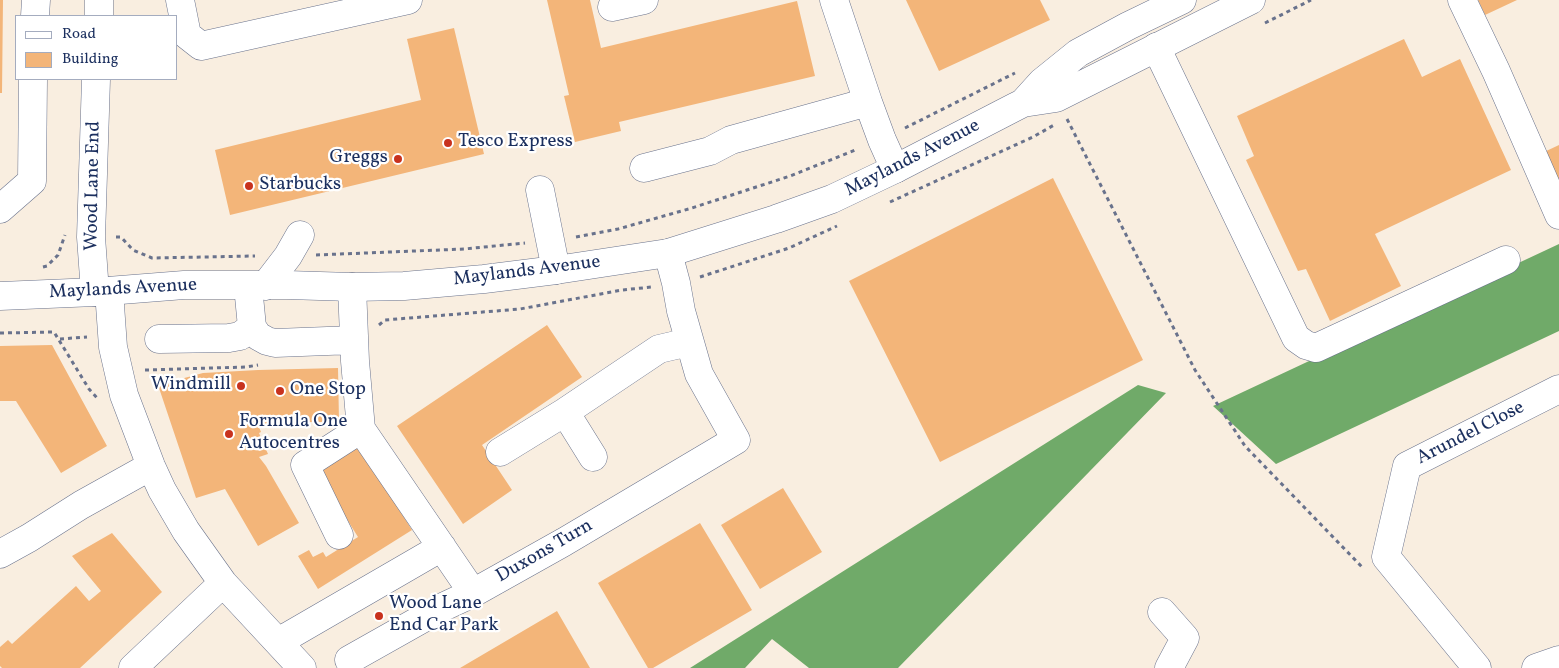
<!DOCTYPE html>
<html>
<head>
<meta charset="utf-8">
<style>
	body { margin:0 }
	#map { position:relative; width:1559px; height:668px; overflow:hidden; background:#f9eee0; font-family:Vollkorn,serif }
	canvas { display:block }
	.legend { position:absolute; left:15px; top:15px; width:162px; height:65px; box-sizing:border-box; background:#fff; border:1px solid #a4acbf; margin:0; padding:6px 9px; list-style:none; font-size:15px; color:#1b2f5e }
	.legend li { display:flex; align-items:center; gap:10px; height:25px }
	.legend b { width:25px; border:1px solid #a4acbf }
</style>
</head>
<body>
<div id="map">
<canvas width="1559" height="668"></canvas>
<ul class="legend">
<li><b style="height:6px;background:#fff"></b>Road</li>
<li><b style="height:14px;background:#f3b579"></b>Building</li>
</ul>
</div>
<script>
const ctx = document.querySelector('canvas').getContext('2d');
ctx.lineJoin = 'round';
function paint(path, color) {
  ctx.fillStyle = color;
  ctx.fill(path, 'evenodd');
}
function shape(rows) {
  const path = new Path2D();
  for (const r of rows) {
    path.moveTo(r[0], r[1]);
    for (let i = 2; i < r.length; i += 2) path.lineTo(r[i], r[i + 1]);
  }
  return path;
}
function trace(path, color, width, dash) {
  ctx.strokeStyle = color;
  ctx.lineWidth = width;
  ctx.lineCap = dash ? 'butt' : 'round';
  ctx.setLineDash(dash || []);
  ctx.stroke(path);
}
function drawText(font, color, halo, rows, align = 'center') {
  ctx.font = font + ' Vollkorn,serif';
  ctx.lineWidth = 4.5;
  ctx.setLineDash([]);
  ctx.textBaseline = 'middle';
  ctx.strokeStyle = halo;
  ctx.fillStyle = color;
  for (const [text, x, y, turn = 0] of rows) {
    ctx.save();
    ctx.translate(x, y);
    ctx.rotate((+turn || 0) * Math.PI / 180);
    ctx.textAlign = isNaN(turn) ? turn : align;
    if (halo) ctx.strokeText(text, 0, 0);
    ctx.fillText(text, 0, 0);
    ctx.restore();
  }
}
paint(shape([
	[1559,244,1559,331,1276,464,1213,406],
	[1138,385,1166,393,898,668,809,668,772,639,745,668,690,668]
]), '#70aa69');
paint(shape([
	[0,0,3,0,2,93,0,93],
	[547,0,590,0,601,48,797,1,815,76,619,122,621,131,575,142,564,96,569,95],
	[906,0,1040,0,1050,20,939,71],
	[1478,0,1517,0,1485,15],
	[454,28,484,154,230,215,215,150,421,100,407,39],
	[1404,39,1422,77,1460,59,1511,170,1375,234,1401,286,1330,321,1306,269,1298,271,1246,160,1254,156,1237,116],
	[1559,145,1559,191,1542,153],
	[1053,178,1143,360,940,462,849,281],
	[547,325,582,377,482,445,512,490,463,524,397,426],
	[52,345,107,446,61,473,16,401,0,401,0,346],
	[338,368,339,422,299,422,299,426,259,427,261,432,259,433,268,454,259,457,266,466,299,523,258,546,225,489,196,498,158,385,203,373,258,370],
	[355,439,412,530,318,589,298,556,309,550,313,557,323,552,326,557,358,537,313,465],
	[783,488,822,552,760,589,721,525],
	[700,523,752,610,653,668,648,668,598,583],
	[112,533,162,592,80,668,2,668,0,666,0,647,8,640,12,644,76,586,89,601,101,591,72,556],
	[557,611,590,668,460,668]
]), '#f3b579');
const minor = shape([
	[180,0,187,35,201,46,408,0],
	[834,0,868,102,882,140,895,169],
	[1462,0,1496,71,1559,215],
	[612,7,644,0],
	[35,16,36,0],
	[99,16,99,0],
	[1156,47,1296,338,1306,345,1316,348,1506,260],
	[644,168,710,151,731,140,868,102],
	[540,190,556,270],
	[0,209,32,181,33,79],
	[248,286,252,327,258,336,267,341,275,343,354,340],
	[265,286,288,256,300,235],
	[352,287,355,361,361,429,473,593,564,542,736,440,699,374,681,311,676,283,668,253],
	[109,291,113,347,124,395,151,466,162,490,186,531,223,583,302,668],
	[95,292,91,237,96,79],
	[159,339,229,338,240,336,252,327],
	[565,412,593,457],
	[500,452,565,412,659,349,689,342],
	[339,535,305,465,361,429],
	[0,554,29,538,81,505,151,466],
	[1162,612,1185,638,1169,668],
	[278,642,442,547],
	[349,660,443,607,473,593],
	[133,668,223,583],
	[1477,668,1386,557,1407,466,1559,389],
	[1536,668,1559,660]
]);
const major = shape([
	[1023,103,1042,82,1078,53,1128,26,1182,0],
	[0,296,95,292,184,285,287,285,352,287,404,286,484,279,556,270,668,253,776,219,832,199,895,169,1015,107,1023,103,1056,98,1251,0]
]);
trace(minor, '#69728c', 29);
trace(major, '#69728c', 29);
trace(shape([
	[1265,23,1311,0],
	[1067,119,1195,370,1245,446,1362,567],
	[905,128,1015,73],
	[890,202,1033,137,1054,125],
	[116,237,121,237,133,250,152,258,255,256],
	[576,237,618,229,692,208,790,176,858,149],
	[316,255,464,249,525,243],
	[43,267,47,266,58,255,65,235],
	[700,277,789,248,837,226],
	[379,325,385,320,520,309,622,290,652,287],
	[0,333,54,332,89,389,98,399],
	[60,339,87,337],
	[145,370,246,367,258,365]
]), '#69728c', 3, [4, 4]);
trace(minor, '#fff', 28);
trace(major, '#fff', 28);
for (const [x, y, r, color] of [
	[448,143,5,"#c8321e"],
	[398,159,5,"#c8321e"],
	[249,186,5,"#c8321e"],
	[241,386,5,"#c8321e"],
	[280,391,5,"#c8321e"],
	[229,434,5,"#c8321e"],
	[379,616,5,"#c8321e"]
]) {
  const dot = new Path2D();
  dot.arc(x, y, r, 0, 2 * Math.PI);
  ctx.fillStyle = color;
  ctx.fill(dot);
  trace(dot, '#fff', 2);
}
drawText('19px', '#1b2f5e', '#fff', [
	["Tesco Express",458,143],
	["Greggs",388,159,"right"],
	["Starbucks",259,186],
	["Windmill",231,386,"right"],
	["One Stop",290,391],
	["Formula One",239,423],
	["Autocentres",239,445],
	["Wood Lane",389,605],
	["End Car Park",389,627]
], 'left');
drawText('19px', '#1b2f5e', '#fff', [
	["Maylands Avenue",913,159,-27],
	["Wood Lane End",94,186,-89],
	["Maylands Avenue",527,272,-7],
	["Maylands Avenue",123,290,-3],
	["Arundel Close",1471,434,-27],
	["Duxons Turn",545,552,-30]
]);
</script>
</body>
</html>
